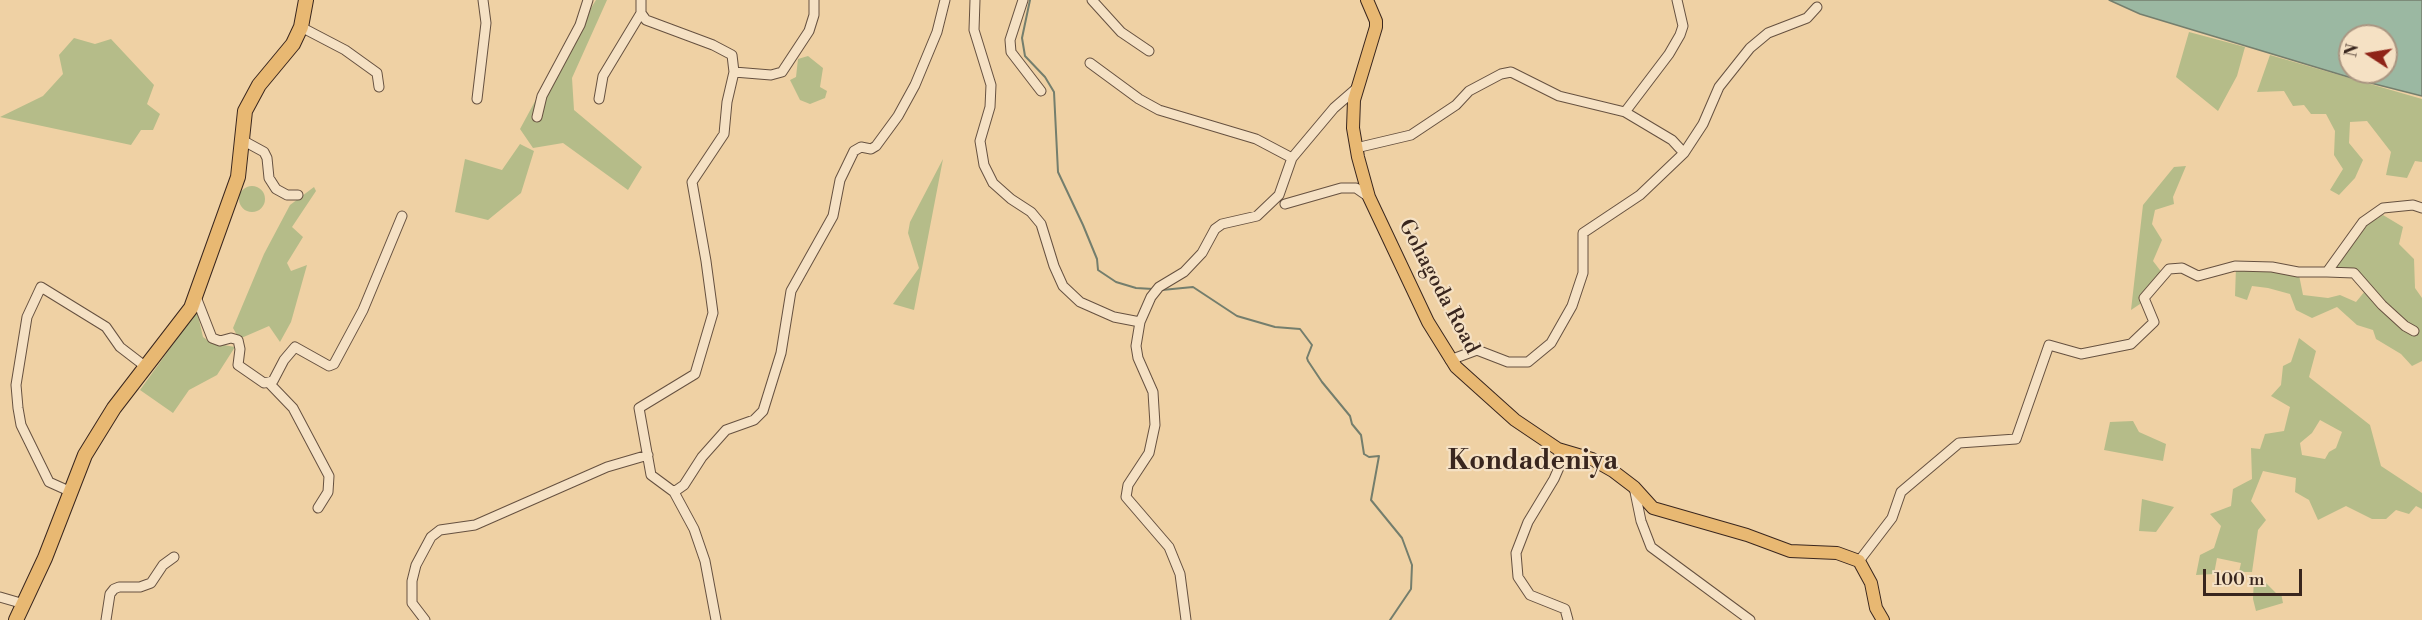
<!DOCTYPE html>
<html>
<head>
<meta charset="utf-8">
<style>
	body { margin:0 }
	#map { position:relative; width:2422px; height:620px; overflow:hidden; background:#efd1a4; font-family:"Libre Bodoni",serif }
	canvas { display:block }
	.north { position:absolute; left:2338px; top:24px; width:60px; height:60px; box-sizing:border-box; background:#f5e1c4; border:2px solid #aa9682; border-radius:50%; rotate:282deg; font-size:16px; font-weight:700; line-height:24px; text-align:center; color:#39261e }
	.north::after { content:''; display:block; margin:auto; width:21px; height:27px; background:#8f2418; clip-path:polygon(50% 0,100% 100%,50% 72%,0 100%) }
	.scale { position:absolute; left:2203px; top:569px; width:99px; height:27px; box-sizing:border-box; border:3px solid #39261e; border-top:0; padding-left:8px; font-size:18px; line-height:21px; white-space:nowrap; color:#39261e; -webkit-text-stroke:4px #f5e1c4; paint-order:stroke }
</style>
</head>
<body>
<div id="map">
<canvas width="2422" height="620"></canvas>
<div class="north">N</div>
<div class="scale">100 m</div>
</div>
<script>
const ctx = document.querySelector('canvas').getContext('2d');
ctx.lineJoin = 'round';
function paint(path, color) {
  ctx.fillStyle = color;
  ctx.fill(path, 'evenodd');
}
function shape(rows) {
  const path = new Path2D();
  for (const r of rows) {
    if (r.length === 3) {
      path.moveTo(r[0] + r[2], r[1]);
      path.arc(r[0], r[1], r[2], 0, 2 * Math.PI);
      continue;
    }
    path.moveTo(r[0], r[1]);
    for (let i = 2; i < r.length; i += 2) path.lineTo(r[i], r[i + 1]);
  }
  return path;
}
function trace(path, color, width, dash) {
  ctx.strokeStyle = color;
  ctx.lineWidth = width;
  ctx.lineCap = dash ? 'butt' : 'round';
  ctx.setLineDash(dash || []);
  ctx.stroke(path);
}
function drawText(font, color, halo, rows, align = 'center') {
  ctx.font = font + ' "Libre Bodoni",serif';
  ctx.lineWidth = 4.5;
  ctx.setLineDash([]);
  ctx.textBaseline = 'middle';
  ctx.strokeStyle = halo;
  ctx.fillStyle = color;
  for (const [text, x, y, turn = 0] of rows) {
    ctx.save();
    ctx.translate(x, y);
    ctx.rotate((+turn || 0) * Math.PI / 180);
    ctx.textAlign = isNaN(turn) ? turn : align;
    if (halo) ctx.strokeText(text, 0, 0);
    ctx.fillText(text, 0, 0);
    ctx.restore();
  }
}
paint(shape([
	[596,0,607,0,572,78,574,110,642,167,628,190,563,143,533,148,520,129,546,81],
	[2189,32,2245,47,2237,76,2218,111,2176,77],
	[74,38,95,44,111,39,154,85,147,104,160,114,153,130,141,130,131,145,0,117,43,96,63,74,59,55],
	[2270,55,2422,99,2422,162,2415,161,2407,178,2386,175,2391,152,2367,121,2350,122,2349,143,2363,160,2355,178,2339,195,2330,190,2343,169,2334,155,2335,131,2326,114,2311,114,2304,105,2293,106,2284,91,2257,92],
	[808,56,823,68,820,87,827,91,825,98,810,104,800,100,790,80,796,77,798,59],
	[520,144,534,151,521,193,488,220,455,212,465,159,502,170],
	[943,159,914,310,893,304,919,268,908,233,910,222],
	[2186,166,2173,197,2174,204,2155,210,2152,224,2162,240,2153,261,2163,274,2143,302,2131,310,2143,205,2174,167],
	[252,199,13],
	[314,187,316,191,292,227,303,237,287,263,291,271,307,265,291,322,280,342,269,326,239,339,233,328,264,254,290,205],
	[2383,215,2403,227,2399,244,2414,259,2415,288,2422,298,2422,361,2412,366,2401,354,2376,339,2373,330,2357,325,2337,307,2312,318,2296,310,2290,294,2268,288,2252,286,2247,300,2235,296,2236,267,2272,270,2299,275,2303,295,2328,298,2340,295,2356,302,2370,285,2336,268,2368,224],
	[197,311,203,337,212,343,235,347,217,375,189,390,173,413,140,390],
	[2299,338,2316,351,2309,377,2370,425,2381,466,2422,493,2422,509,2416,506,2409,514,2396,510,2386,519,2372,519,2346,506,2318,520,2309,500,2295,492,2296,478,2263,471,2251,501,2266,520,2258,530,2252,572,2239,572,2241,563,2217,558,2214,574,2196,575,2200,555,2214,548,2221,526,2210,514,2231,506,2233,489,2252,479,2251,448,2260,449,2265,434,2284,431,2290,407,2271,396,2281,385,2283,366,2291,362],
	[2320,420,2342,432,2336,448,2329,452,2325,459,2302,455,2300,443,2312,433],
	[2133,421,2139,432,2166,444,2163,461,2104,450,2110,422],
	[2142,499,2174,507,2156,532,2139,531],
	[2254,578,2266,583,2276,593,2281,593,2283,603,2256,611,2253,599]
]), '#b5bc89');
const water = shape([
	[2109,0,2422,0,2422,96,2355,79,2140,14,2109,0],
	[2350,36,2386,36,2386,72,2350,72,2350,36]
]);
paint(water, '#9bb8a2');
trace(water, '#747e6d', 1.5);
trace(shape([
	[1030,0,1022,38,1025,56,1045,77,1054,92,1058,172,1083,225,1097,259,1098,270,1116,282,1136,288,1153,289],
	[1162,290,1193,287,1237,316,1275,327,1300,329,1312,345,1307,358,1308,361,1322,382,1350,416,1352,424,1361,435,1364,454,1369,457,1379,456,1371,500,1402,538,1412,565,1411,589,1390,620]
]), '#747e6d', 2);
const minor = shape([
	[641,0,641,13,646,20,713,45,732,55,734,72,727,102,724,134,692,182,706,261,713,313,695,374,639,408,651,475,674,492,694,529,705,561,716,620],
	[975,0,974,30,991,85,990,107,980,141,984,165,993,183,1011,199,1031,212,1041,224,1054,266,1063,286,1080,302,1114,317,1140,322],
	[1023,0,1010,40,1011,52,1041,91],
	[1092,0,1121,32,1149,51],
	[301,27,345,50,377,73,379,87],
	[1090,63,1139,99,1159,110,1256,139,1292,158],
	[734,72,771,75,782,72,809,31,814,15,814,0],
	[477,99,486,23,483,0],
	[599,99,603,76,641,13],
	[1625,112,1669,54,1680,35,1683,26,1677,0],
	[537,117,542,96,580,25,588,0],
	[242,140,264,152,267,158,269,178,276,189,287,195,298,195],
	[1356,148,1411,135,1456,105,1469,91,1501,74,1511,72,1559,96,1625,112,1672,140,1684,153],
	[1285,204,1341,188,1356,188,1369,197],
	[2327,272,2354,273,2382,305,2405,326,2414,331],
	[196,297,212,338,220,341,231,338,238,340,240,349,238,365,264,383,273,381,284,360,295,347,329,366,334,364,363,310,402,216],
	[1450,360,1477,350,1508,362,1528,362,1551,343,1572,306,1583,273,1583,233,1640,195,1684,153,1703,124,1719,87,1750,48,1768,33,1807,18,1817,7],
	[269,383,293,408,329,476,328,492,318,508],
	[1558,449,1561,463,1554,479,1528,522,1516,553,1518,577,1530,595,1565,609,1568,620],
	[1634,487,1641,521,1651,547,1750,620],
	[69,491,49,482,21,425,18,408,16,385,27,317,41,287,106,327,120,347,146,367],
	[674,492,684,485,702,457,726,430,754,420,763,411,781,353,791,291,833,216,840,180,854,151,861,147,871,149,876,146,898,116,915,85,937,32,945,0],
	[1859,561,1892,518,1901,492,1959,443,2016,439,2049,345,2081,354,2131,344,2154,322,2144,298,2169,269,2182,268,2198,276,2235,266,2272,267,2298,272,2327,272,2363,222,2383,208,2413,205,2422,208],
	[0,597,24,604],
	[106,620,110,594,114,589,119,587,140,587,151,583,163,565,174,557],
	[425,620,412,603,412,581,416,565,431,537,440,530,475,525,607,467,648,455],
	[1186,620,1180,574,1169,547,1126,497,1128,485,1149,453,1155,425,1153,392,1138,358,1136,346,1140,322,1151,297,1159,287,1184,272,1202,253,1215,229,1222,224,1257,216,1279,195,1292,158,1334,108,1357,88]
]);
const major = shape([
	[1367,0,1376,21,1376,27,1354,100,1353,128,1358,157,1369,197,1428,322,1456,367,1515,420,1558,449,1592,459,1613,471,1634,487,1653,508,1747,535,1790,551,1837,553,1859,561,1871,583,1876,608,1883,620]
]);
const highway = shape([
	[16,620,45,558,85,455,114,408,191,308,238,177,245,111,259,85,293,44,301,27,306,0]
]);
trace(minor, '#665140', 11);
trace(major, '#39261e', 14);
trace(highway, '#39261e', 16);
trace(minor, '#f5e1c4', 9);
trace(major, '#e8b872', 12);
trace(highway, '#e8b872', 14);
drawText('21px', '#39261e', '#f5e1c4', [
	["Gohagoda Road",1438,287,62]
]);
drawText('bold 27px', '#39261e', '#f5e1c4', [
	["Kondadeniya",1533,463]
]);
</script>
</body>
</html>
